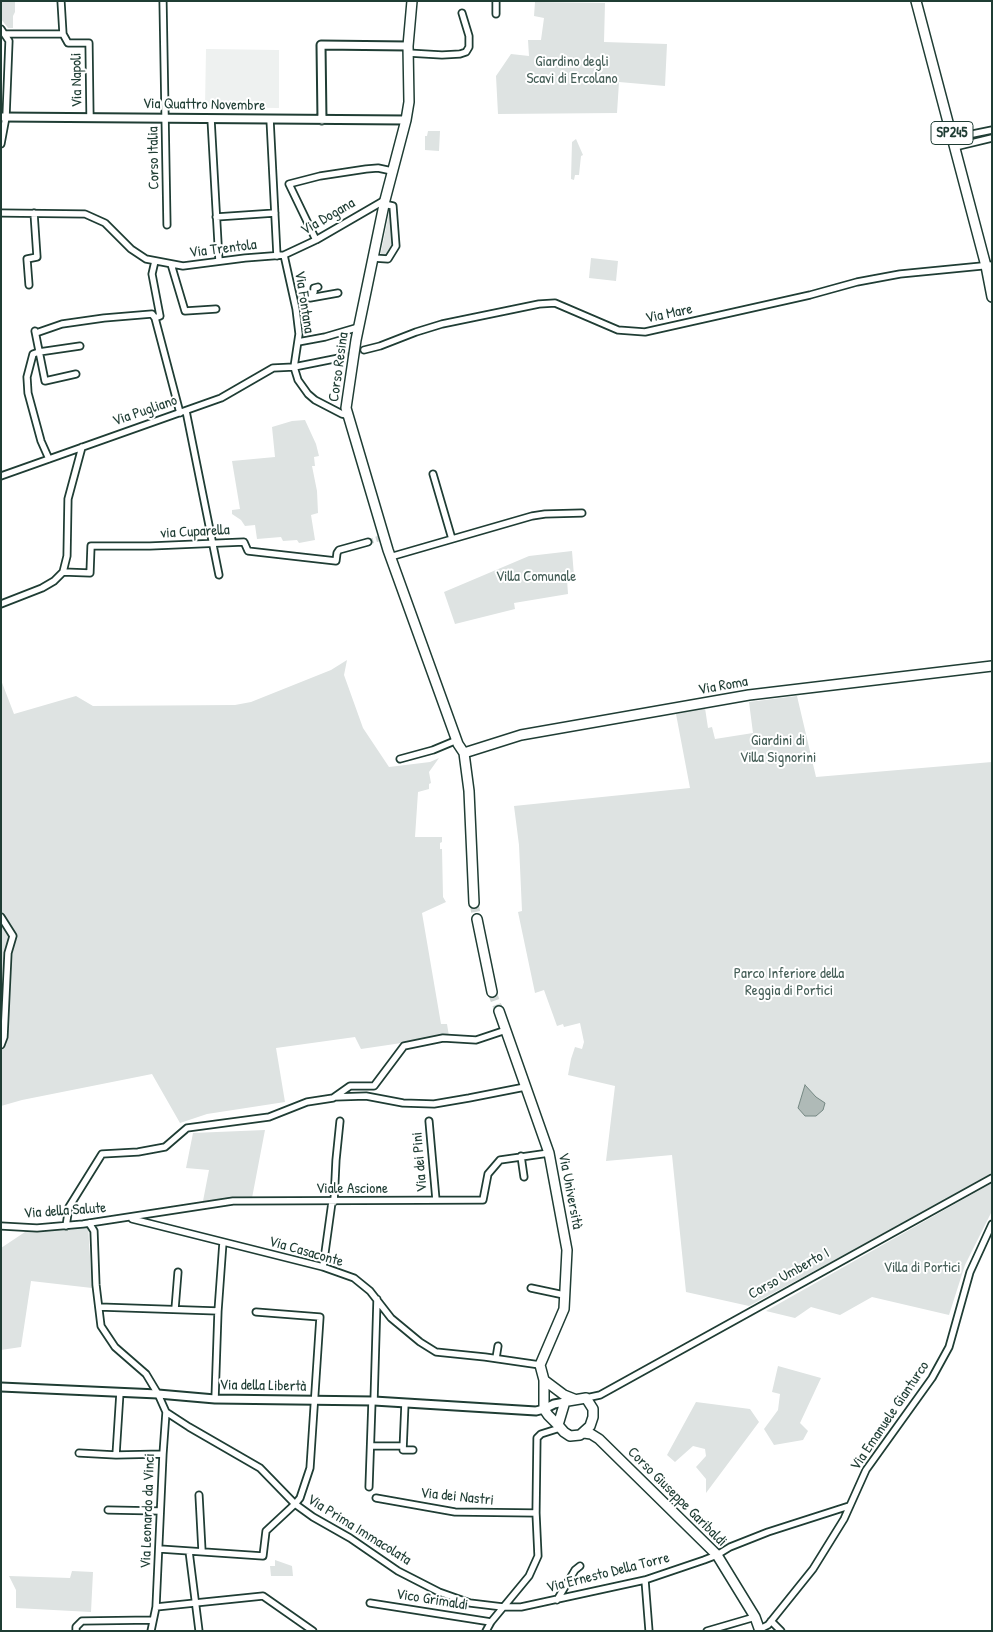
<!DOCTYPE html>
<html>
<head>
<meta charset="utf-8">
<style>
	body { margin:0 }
	#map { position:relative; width:993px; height:1632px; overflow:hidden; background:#fff; font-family:"Patrick Hand",sans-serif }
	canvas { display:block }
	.frame { position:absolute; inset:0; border:2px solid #1f3d34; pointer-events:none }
</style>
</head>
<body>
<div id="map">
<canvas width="993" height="1632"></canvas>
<div class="frame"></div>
</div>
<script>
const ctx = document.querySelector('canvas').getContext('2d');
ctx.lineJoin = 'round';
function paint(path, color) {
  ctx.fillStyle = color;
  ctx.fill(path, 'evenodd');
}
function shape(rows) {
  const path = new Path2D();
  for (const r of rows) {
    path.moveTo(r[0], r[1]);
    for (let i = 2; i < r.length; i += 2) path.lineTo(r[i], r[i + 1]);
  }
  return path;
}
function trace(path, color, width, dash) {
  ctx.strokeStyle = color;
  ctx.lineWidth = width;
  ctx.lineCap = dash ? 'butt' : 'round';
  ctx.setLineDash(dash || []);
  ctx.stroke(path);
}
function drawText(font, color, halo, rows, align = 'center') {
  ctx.font = font + ' "Patrick Hand",sans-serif';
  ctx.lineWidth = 4;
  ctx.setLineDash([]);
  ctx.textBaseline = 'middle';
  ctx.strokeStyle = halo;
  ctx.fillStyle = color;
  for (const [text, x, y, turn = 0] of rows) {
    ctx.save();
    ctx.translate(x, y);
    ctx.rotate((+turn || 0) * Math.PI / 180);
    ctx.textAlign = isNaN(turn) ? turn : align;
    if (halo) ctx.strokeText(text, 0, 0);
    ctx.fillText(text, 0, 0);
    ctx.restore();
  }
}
paint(shape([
	[206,49,279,50,279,108,205,107]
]), '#eef1f0');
paint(shape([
	[1,1,15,1,15,12,13,16,13,28,8,28,1,19],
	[535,2,605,3,604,42,667,44,665,86,619,82,617,113,498,114,496,76,511,54,529,56,528,40,541,40,544,18,534,16],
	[428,131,440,131,439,151,425,150,425,136,427,136],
	[576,139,583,155,581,156,579,175,575,175,574,180,571,179,572,142],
	[389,213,393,213,394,239,386,258,380,257],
	[591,258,618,261,616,281,589,278],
	[305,420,316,444,319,456,314,457,315,466,312,466,317,491,318,513,311,515,315,540,299,543,297,540,283,541,281,537,257,539,255,525,245,526,241,520,232,514,232,510,240,509,232,461,275,457,272,427,292,421],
	[572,551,574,576,567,579,568,594,514,603,515,609,455,624,444,592,529,556],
	[347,660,344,675,363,728,389,767,430,762,439,758,429,772,431,783,429,784,429,789,418,792,415,837,442,837,442,842,440,843,440,849,442,849,443,897,446,902,422,913,441,1024,447,1024,449,1036,361,1049,355,1037,276,1048,285,1102,207,1114,180,1123,152,1074,22,1100,1,1106,1,680,14,714,76,696,93,706,235,705,251,702,331,670],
	[797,696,816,777,992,762,992,1176,749,1306,686,1292,672,1155,606,1161,615,1086,568,1075,571,1059,575,1047,582,1049,584,1042,580,1023,564,1027,563,1024,557,1026,544,990,535,993,518,912,522,911,519,845,514,806,690,788,676,714,705,708,708,728,712,727,715,739,753,733,749,702],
	[265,1130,252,1198,203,1201,209,1170,186,1168,193,1133],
	[992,1183,992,1211,965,1265,949,1315,872,1297,840,1315,811,1307,795,1318,766,1311],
	[88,1226,92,1288,31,1281,21,1347,1,1350,1,1248,28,1230],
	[778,1366,821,1378,800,1423,808,1431,803,1440,774,1445,764,1429,778,1410,780,1394,772,1392],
	[696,1402,750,1409,759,1422,706,1493,706,1479,696,1467,706,1456,705,1449,693,1446,675,1462,667,1455],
	[275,1560,292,1566,293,1576,271,1576,270,1566,275,1566],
	[72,1571,93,1572,91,1612,16,1608,16,1590,9,1576,70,1578]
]), '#dee3e2');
const water = shape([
	[805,1085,816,1097,825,1103,823,1110,816,1116,805,1116,798,1108,805,1085]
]);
paint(water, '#afbab7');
trace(water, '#758883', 1);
trace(shape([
	[298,299,307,297],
	[339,358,364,350],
	[368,542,384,537]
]), '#d2d8d6', 5.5, [5.5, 3]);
trace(shape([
	[474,903,477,919],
	[492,992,499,1011]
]), '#d2d8d6', 9, [9, 4.5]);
const minor = shape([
	[163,1,167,225],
	[496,1,496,14],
	[1,29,9,41,6,117,1,144],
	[5,34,63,34,61,1],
	[63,34,68,43,89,43,90,117],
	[408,53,442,55,460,54,466,52,469,47,469,36,462,13],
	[211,119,219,261],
	[270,119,277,256],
	[953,138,992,130],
	[955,147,992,138],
	[1,213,85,214,105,223,131,249,146,259,183,266,245,258,284,255,316,240,385,200],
	[216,217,275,213],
	[316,240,289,184,320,176,366,169,378,168,392,171],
	[284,255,296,309,299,334,294,367,298,380,308,394,315,400,342,414,347,415],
	[373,258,388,259,396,246,393,206,384,204],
	[155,261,152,274,160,316,155,318,180,413],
	[171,264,185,311,216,309],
	[29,285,27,259,37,257,34,213],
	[318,287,314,288,314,292,308,294,310,298,338,293],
	[35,331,45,381,76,374],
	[36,333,62,324,104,318,152,314,155,318],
	[298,342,325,337,359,327],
	[364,350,380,346,416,332,442,324,539,304,555,303,618,330,645,332,810,295,857,282,900,274,992,265],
	[186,411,219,575],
	[49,459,41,441,28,393,27,377,33,354,39,352,80,346],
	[433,474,452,539],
	[1,476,221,398,273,368,294,367,339,358],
	[390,557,532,516,545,514,582,513],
	[63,572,90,573,91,546,150,546,244,542,248,551,336,561,337,553,339,550,368,542],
	[1,604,42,588,54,581,63,572,67,556,68,499,82,447],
	[400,759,433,750,457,740],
	[1,917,13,936,8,953,4,1037,1,1045],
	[335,1097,366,1096,403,1103,434,1104,469,1098,525,1087],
	[429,1121,436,1200],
	[521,1156,524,1177],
	[334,1202,336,1160,340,1121],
	[132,1219,323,1267,354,1278,370,1291,391,1318,420,1342,436,1352,485,1357,540,1365],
	[89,1223,94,1231,96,1285,101,1326,115,1347,146,1374,158,1394,166,1412,163,1454,156,1607,151,1631],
	[1,1226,37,1228,83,1224,233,1201,483,1200,488,1174,500,1160,549,1153],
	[66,1226,69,1207,102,1154,138,1152,165,1147,187,1128,269,1117,307,1102,333,1098,350,1086,374,1086,404,1046,443,1038,476,1040,506,1030],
	[323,1267,332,1202],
	[531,1288,564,1295],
	[99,1307,218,1311],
	[175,1309,178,1272],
	[496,1358,498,1346],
	[120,1392,116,1455,163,1454],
	[586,1398,600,1395,992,1178],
	[215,1399,218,1311,223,1242],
	[374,1401,377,1299],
	[405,1403,403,1450,413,1450],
	[166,1412,189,1427,260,1468,295,1504,313,1517,350,1538,398,1571,439,1592,470,1603,503,1607,521,1607,645,1580,704,1560,717,1555,730,1547,768,1532,849,1506],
	[371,1446,403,1446],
	[79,1453,116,1455],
	[369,1487,372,1401],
	[199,1495,202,1551],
	[376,1498,455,1512,536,1513],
	[108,1510,160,1511],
	[160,1549,263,1556,266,1531,295,1504,300,1498,310,1468,320,1317,256,1312],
	[189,1551,199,1631],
	[645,1580,649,1631],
	[557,1600,575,1570,580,1566],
	[370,1603,491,1622],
	[156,1607,263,1596,313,1631],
	[771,1621,781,1631],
	[760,1629,768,1625,813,1569,844,1519,866,1470,932,1378,949,1347,970,1272,992,1224],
	[76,1631,76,1627,82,1621,153,1620],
	[486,1631,491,1622,529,1576,538,1556,536,1513,537,1438,541,1434,560,1428],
	[707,1631,755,1617]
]);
const tertiary = shape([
	[1,117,406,120],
	[322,120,321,45,408,46],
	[1,1387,158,1394,215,1399,374,1401,536,1411,544,1409,554,1404,565,1402]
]);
const primary = shape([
	[412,1,408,46,409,102,406,120,385,200,356,340,346,408,388,550,458,744,464,753,469,791,474,903],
	[916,1,986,266,992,297],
	[464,753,521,735,749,695,992,666],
	[477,919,492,992],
	[499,1011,549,1153,567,1250,564,1309,540,1365,544,1380,544,1409,548,1415,558,1425],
	[544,1380,564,1395,574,1399],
	[586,1398,593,1409,593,1417,590,1426,580,1435,570,1436,564,1432,558,1425,564,1405,565,1402,568,1401,586,1398],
	[584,1433,591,1434,599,1439,717,1555,755,1617,760,1631]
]);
trace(minor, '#1f3d34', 9);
trace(tertiary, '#1f3d34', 11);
trace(primary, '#1f3d34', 12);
trace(minor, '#fff', 5.5);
trace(tertiary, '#fff', 7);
trace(primary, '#fff', 9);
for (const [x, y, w] of [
	[952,133,42]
]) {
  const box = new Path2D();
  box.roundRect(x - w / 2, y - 11.5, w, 23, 4);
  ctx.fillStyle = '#fff';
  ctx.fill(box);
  trace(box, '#1f3d34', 1);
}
drawText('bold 14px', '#1f3d34', null, [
	["SP245",952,133]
]);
drawText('15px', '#455e57', '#fff', [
	["Giardino degli",572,62],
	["Scavi di Ercolano",572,79],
	["Villa Comunale",536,577],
	["Giardini di",778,741],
	["Villa Signorini",778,758],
	["Parco Inferiore della",789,974],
	["Reggia di Portici",789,991],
	["Villa di Portici",922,1268]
]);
drawText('15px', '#1f3d34', '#fff', [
	["Via Napoli",77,80,-91],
	["Via Quattro Novembre",204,105,1],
	["Corso Italia",154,158,-91],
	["Via Dogana",328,217,-30],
	["Via Trentola",223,249,-7],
	["Via Fontana",304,302,81],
	["Via Mare",669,314,-12],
	["Corso Resina",339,367,-82],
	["Via Pugliano",145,411,-19],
	["via Cuparella",195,532,-3],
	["Via Roma",723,686,-10],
	["Via dei Pini",420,1162,-95],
	["Viale Ascione",352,1189],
	["Via Università",570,1191,79],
	["Via della Salute",65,1211,-4],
	["Via Casaconte",306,1252,16],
	["Corso Umberto I",789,1274,-29],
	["Via della Libertà",263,1386,1],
	["Via Emanuele Gianturco",890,1416,-56],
	["Via dei Nastri",457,1497,6],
	["Corso Giuseppe Garibaldi",677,1497,45],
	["Via Leonardo da Vinci",148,1511,-88],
	["Via Prima Immacolata",359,1530,32],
	["Via Ernesto Della Torre",608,1573,-14],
	["Vico Grimaldi",432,1600,9]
]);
</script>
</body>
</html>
